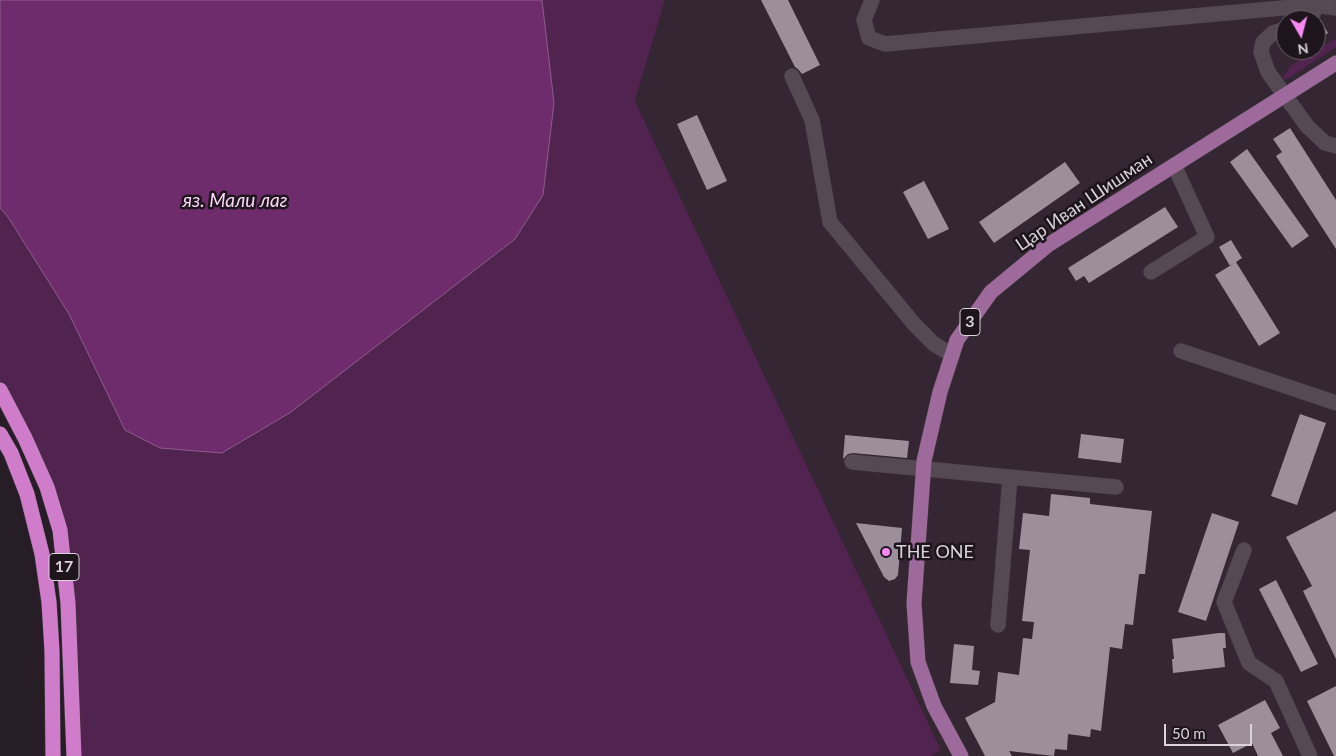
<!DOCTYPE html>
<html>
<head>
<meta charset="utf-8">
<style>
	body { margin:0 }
	#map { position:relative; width:1336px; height:756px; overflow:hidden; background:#271d26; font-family:Lato,sans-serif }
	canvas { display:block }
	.north { position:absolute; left:1276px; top:10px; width:50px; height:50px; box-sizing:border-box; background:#1d141c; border:1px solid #696068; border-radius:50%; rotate:172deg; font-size:14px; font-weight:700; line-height:20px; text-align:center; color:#dad3da }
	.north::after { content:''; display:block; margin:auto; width:18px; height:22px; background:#f589ef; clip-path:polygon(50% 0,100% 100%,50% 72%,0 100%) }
	.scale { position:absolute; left:1164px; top:724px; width:88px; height:22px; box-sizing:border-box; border:2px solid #dad3da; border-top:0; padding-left:6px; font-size:15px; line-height:18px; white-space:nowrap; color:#dad3da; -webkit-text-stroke:4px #1d141c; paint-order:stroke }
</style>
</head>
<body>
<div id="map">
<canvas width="1336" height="756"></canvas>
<div class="north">N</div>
<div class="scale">50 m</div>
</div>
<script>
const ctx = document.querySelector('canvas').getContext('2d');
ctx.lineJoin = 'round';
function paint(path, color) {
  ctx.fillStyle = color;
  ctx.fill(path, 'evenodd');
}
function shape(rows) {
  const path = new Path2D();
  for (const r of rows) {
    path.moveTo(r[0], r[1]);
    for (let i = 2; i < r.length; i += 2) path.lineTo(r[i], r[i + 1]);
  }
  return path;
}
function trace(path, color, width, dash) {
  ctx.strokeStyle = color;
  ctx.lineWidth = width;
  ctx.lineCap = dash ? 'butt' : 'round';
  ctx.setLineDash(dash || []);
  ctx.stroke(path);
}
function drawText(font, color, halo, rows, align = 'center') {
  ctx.font = font + ' Lato,sans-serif';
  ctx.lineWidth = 5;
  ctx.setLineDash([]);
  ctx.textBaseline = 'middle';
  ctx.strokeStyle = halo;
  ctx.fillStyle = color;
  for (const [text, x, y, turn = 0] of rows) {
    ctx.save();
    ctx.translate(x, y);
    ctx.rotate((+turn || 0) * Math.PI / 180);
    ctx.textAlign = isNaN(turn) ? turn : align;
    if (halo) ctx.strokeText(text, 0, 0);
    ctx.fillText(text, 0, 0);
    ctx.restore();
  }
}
paint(shape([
	[665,0,1336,0,1336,756,931,756,941,750,635,101],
	[1286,20,1316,20,1316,50,1286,50]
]), '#342632');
paint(shape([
	[542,0,665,0,635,101,941,750,931,756,77,756,64,535,0,388,0,208,8,217,69,314,125,430,222,453,291,412,515,239,543,195,554,103],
	[1336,38,1336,47,1286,80,1282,79,1290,66]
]), '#51234f');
const water = shape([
	[0,0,542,0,554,103,543,195,515,239,291,412,222,453,160,448,125,430,69,314,8,217,0,208,0,0]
]);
paint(water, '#6f2c6c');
trace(water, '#8f5e8d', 1);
paint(shape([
	[761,0,788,0,820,65,802,74,798,69,795,67],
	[1320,19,1328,33,1316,40,1316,23],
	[697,115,727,181,707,190,677,124],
	[1290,128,1336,200,1336,249,1276,156,1282,152,1273,139],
	[1247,149,1309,236,1292,248,1230,162],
	[1065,162,1080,183,994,243,979,222],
	[924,181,949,229,928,239,903,192],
	[1165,207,1178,227,1089,283,1084,276,1076,281,1068,268],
	[1231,240,1242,258,1230,266,1219,247],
	[1236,262,1280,333,1259,346,1215,275],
	[1300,414,1326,423,1297,505,1271,496],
	[1081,434,1124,439,1121,463,1078,458],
	[845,435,909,441,907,458,853,453,848,454,843,459],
	[1051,494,1090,498,1090,504,1152,511,1145,574,1139,574,1133,625,1125,624,1122,649,1110,647,1101,731,1091,729,1090,737,1068,734,1067,750,1055,749,1054,756,1009,751,1012,756,985,756,965,718,995,702,998,672,1019,675,1023,638,1032,639,1034,622,1022,621,1030,550,1019,549,1023,513,1049,516],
	[1336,511,1336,659,1303,591,1312,586,1286,537],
	[1212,513,1239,522,1206,621,1178,612],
	[856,523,902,528,898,575,895,579,889,581,884,577],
	[1276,580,1318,664,1301,672,1259,589],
	[1219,633,1225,633,1226,648,1223,648,1225,667,1173,673,1172,659,1174,659,1172,639],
	[954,644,974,646,972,670,980,671,978,685,950,683],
	[1336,686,1336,756,1334,756,1307,701],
	[1265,700,1280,728,1271,733,1283,756,1258,756,1252,743,1233,753,1218,725]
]), '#9c8f9b');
const minor = shape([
	[872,0,864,20,869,38,885,44,1315,5,1336,8],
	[1305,20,1314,12,1315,5],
	[1286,29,1273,33,1263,42,1261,52,1268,72,1307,126,1325,143,1336,146],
	[792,76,812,120,830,222,914,324,934,344,952,355],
	[1151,272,1207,237,1174,165],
	[1181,351,1336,403],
	[852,462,1010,477,998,625],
	[1010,477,1116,487],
	[1244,550,1224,602,1249,663,1276,681,1310,756]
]);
const major = shape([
	[961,756,934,706,918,662,914,603,924,461,940,392,957,340,991,292,1048,245,1336,63]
]);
const highway = shape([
	[0,390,25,438,47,487,60,530,68,603,74,756],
	[0,434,11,453,27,494,42,554,49,602,52,651,53,756]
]);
trace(minor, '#403840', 16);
trace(major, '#403840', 16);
trace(highway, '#403840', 16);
trace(minor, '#554a54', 15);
trace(major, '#9e699b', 15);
trace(highway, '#cf7dca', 15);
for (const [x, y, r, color] of [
	[886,552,5,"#f589ef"]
]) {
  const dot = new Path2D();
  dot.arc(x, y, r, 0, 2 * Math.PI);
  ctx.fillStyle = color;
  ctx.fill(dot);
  trace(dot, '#1d141c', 2);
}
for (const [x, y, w] of [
	[970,322,20],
	[64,567,30]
]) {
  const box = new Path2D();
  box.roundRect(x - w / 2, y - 13.5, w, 27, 4);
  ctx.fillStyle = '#1d141c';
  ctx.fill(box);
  trace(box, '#dad3da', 1);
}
drawText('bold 16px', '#dad3da', null, [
	["3",970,322],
	["17",64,567]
]);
drawText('18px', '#dad3da', '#1d141c', [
	["Цар Иван Шишман",1084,202,-34]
]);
drawText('18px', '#dad3da', '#1d141c', [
	["THE ONE",896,552]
], 'left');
drawText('italic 19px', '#fcd6f9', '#1d141c', [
	["яз. Мали лаг",235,201]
]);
</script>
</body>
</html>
